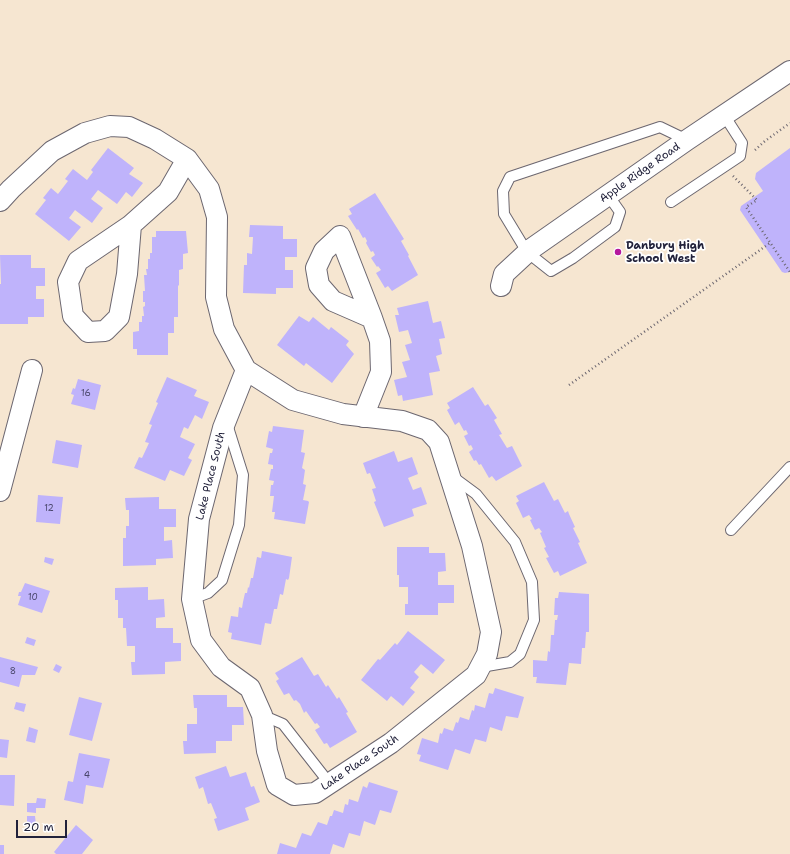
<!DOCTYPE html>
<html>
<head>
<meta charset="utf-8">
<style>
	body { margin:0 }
	#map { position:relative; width:790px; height:854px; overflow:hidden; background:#f6e6d1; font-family:"Shantell Sans",sans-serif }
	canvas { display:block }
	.scale { position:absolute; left:16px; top:820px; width:51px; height:18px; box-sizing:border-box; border:2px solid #22223b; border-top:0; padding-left:5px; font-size:12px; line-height:14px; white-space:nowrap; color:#22223b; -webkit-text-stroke:3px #fff; paint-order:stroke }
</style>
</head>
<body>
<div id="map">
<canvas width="790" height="854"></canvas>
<div class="scale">20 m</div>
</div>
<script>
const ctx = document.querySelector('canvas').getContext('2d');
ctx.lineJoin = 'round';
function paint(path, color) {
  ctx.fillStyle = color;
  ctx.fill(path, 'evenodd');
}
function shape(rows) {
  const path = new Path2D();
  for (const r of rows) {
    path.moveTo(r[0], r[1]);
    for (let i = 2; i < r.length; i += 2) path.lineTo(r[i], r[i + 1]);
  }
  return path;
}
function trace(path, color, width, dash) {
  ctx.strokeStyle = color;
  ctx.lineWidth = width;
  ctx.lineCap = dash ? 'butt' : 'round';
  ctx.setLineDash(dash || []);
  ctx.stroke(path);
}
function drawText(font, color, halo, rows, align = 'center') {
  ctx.font = font + ' "Shantell Sans",sans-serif';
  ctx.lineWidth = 3.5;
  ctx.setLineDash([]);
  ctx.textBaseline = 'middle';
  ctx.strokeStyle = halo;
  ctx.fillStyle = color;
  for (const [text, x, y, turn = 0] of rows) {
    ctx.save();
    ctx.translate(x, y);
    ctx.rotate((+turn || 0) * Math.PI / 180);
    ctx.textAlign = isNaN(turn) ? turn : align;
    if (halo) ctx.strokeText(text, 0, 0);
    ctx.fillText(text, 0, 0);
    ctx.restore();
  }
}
paint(shape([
	[108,148,134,168,129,174,143,183,132,197,126,192,117,204,98,190,91,199,103,208,92,223,75,210,69,218,81,227,69,241,35,214,46,200,43,198,51,188,58,194,68,181,65,179,73,169,87,180,93,172,91,170],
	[790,148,790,272,785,273,782,272,740,210,741,206,763,191,755,179,756,173],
	[375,193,404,239,401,241,409,255,408,256,418,275,392,291,388,286,385,288,376,273,381,270,378,266,377,267,371,258,375,255,373,251,371,252,366,243,367,241,365,237,363,238,358,229,357,230,348,216,352,214,349,209],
	[250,225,283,226,283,239,297,239,297,257,285,257,285,270,293,270,293,288,276,288,276,294,243,293,244,265,247,265,247,253,252,254,253,237,249,237],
	[156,231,186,231,188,253,183,254,183,269,179,270,179,286,178,285,178,317,174,317,174,333,168,333,168,355,137,355,137,349,133,349,133,332,139,331,139,322,142,322,142,316,144,316,143,307,145,306,145,302,143,302,143,291,145,291,144,275,147,275,146,269,148,269,148,259,150,259,150,253,152,253,152,237,156,237],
	[0,255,31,255,31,268,45,268,45,286,36,286,36,299,44,299,44,317,28,317,28,324,0,324,0,284,1,284],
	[428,301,433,323,441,321,445,338,439,339,442,354,436,356,440,371,429,373,433,395,403,401,402,395,398,396,394,380,407,377,402,362,410,360,405,345,412,343,408,330,399,332,395,315,399,315,397,308],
	[299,316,309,322,313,317,329,330,331,327,349,341,346,345,354,354,332,383,306,363,304,366,277,345],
	[167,377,197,390,194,396,209,402,202,419,195,415,188,429,184,427,180,437,195,444,188,458,192,460,184,476,170,470,165,481,134,468,139,457,142,458,149,443,145,442,152,425,149,424,158,403,156,402],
	[78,379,101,385,95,410,71,404,74,395,71,394,73,388,75,389],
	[473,387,485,406,488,404,497,418,494,420,502,434,499,435,507,448,512,446,522,466,496,481,492,476,489,478,481,464,479,465,476,460,474,461,469,452,473,449,471,445,469,446,464,436,468,434,466,430,464,431,459,422,455,425,447,410,450,408,447,403],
	[273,426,304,430,301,452,305,453,302,468,305,470,303,484,306,485,303,500,308,501,309,502,305,524,274,519,275,512,272,512,274,496,270,496,271,485,273,485,274,481,269,480,271,469,273,469,273,465,268,464,270,453,272,453,273,449,266,447,269,431,272,432],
	[56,440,82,445,78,468,52,463],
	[394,451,398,462,412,457,418,474,408,478,413,490,421,487,427,504,412,509,414,516,384,527,374,502,376,501,372,489,376,488,370,473,367,474,363,463],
	[544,482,554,501,558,499,565,513,568,511,569,514,575,527,573,528,580,542,578,543,587,563,560,576,558,571,554,573,546,558,549,557,544,548,546,547,540,533,542,532,539,528,535,530,530,520,532,519,529,515,523,518,516,503,519,501,516,496],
	[38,495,63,497,60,524,36,522],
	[159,497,159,509,176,509,176,527,164,527,164,541,172,540,173,558,156,559,156,565,123,566,123,538,126,538,126,526,129,526,129,510,126,510,125,498],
	[397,547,429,547,429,553,445,553,446,571,438,572,438,585,454,585,454,603,438,603,438,615,405,615,405,604,408,604,408,587,399,587,399,575,397,575],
	[262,551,292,557,289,578,288,580,286,579,283,595,280,594,277,609,274,609,271,624,265,623,261,645,231,639,232,633,228,632,231,616,238,617,239,607,242,608,243,602,245,593,247,593,248,587,249,588,251,578,253,578,257,557,261,558],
	[45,557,54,559,52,565,44,562],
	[25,583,50,591,42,613,18,605,21,596,18,596,19,592,21,592],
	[148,587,148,600,164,599,165,617,156,618,156,628,173,628,173,643,181,643,181,661,165,662,165,674,132,675,131,662,135,662,135,646,127,646,126,628,123,628,123,618,118,618,118,600,115,600,115,588],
	[559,592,589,594,589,632,586,632,585,648,582,648,581,664,569,663,566,685,536,683,537,677,533,677,533,660,547,661,548,651,550,652,551,635,554,635,555,620,557,620,558,615,554,615,555,598,558,598],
	[408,631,445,660,433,674,421,664,414,672,419,677,410,688,415,692,403,706,391,696,387,701,361,680,378,659,380,660,395,643,397,645],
	[27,637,36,640,34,646,25,643],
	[0,657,38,667,35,675,22,675,19,687,0,682],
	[302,657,314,676,318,674,326,687,328,685,337,699,339,697,348,712,346,713,357,732,330,748,327,743,324,744,315,730,320,727,317,723,315,724,306,711,304,713,300,704,296,700,294,701,289,693,284,695,276,681,279,679,275,673],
	[56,664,62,667,59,673,53,670],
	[495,688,524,697,518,718,506,716,502,731,490,727,486,742,475,739,470,754,455,749,448,770,419,761,421,755,417,754,422,738,438,743,440,733,442,734,444,728,453,731,456,722,458,723,460,717,469,720,472,710,474,711,475,705,485,708,489,693,493,694],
	[193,695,227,695,227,707,243,707,244,725,232,725,232,741,216,741,216,753,184,754,183,741,187,741,187,724,197,724,197,708,194,708],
	[79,697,102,703,92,741,69,735],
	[16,702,26,704,24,712,14,709],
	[29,727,38,730,35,743,26,741],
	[0,739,9,740,7,758,0,757],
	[79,753,110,759,103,788,86,785,83,804,64,800,68,781,73,782],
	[226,766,230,777,246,772,251,787,254,786,260,802,245,808,249,820,218,831,214,819,217,818,211,803,208,804,203,787,199,789,195,777],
	[0,775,15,775,14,806,0,805],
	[369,782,398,791,391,813,380,810,375,825,364,821,360,836,349,833,344,848,333,844,330,854,277,854,280,843,296,848,302,833,311,836,318,822,327,825,330,816,332,816,334,810,343,813,345,804,348,805,349,799,358,802,363,786,367,788],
	[37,798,46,799,45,808,36,808,36,813,27,812,27,803,36,803],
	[27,816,35,816,36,825,27,825],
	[76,825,93,840,82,854,56,854,54,852],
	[0,845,4,845,4,854,0,854]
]), '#bfb3fb');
const lane = shape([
	[608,195,620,212,615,227,573,258,551,271,527,252,504,214,503,191,510,177,660,127,687,140],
	[671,202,740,156,742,143,724,115],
	[453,477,476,494,515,542,532,582,534,620,520,654,510,662,481,667],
	[731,530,790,467],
	[192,599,208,593,222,580,239,525,243,475,227,424],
	[262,715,283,724,330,784]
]);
const street = shape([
	[0,201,11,189,52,151,85,133,110,126,129,127,155,139,187,159,209,189,217,217,216,297,224,329,246,370,293,400,343,414,402,421,428,430,439,442,472,546,491,632,487,654,476,675,391,743,315,793,294,795,277,785,267,751,262,715,250,688,221,667,201,640,192,599,199,519,223,428,246,370],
	[131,225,127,274,119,317,105,331,88,332,73,316,68,282,78,261,131,225,168,192,187,159],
	[501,286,504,274,531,249,687,140,790,71],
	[363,417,381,372,380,341,372,318,340,236,324,251,316,268,319,285,333,301,372,318],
	[0,491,32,370]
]);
trace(lane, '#6c6770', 12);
trace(street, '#6c6770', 22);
trace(shape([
	[755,150,765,141,790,123],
	[733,176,757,200,746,207,790,272],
	[569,385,770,243]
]), '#6c6770', 2.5, [1, 3]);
trace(lane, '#fff', 10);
trace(street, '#fff', 20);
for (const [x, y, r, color] of [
	[618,252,4,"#b5179e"]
]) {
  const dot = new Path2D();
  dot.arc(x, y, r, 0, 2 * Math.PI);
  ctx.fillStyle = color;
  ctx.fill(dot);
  trace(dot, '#fff', 1.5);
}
drawText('9px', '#49466b', null, [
	["16",86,394],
	["12",49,509],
	["10",33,598],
	["8",13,672],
	["4",87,776]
]);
drawText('11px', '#22223b', '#fff', [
	["Apple Ridge Road",640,173,-35],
	["Lake Place South",211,476,-76],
	["Lake Place South",360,763,-34]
]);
drawText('bold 11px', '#22223b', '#fff', [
	["Danbury High",626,246],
	["School West",626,259]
], 'left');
</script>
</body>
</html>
